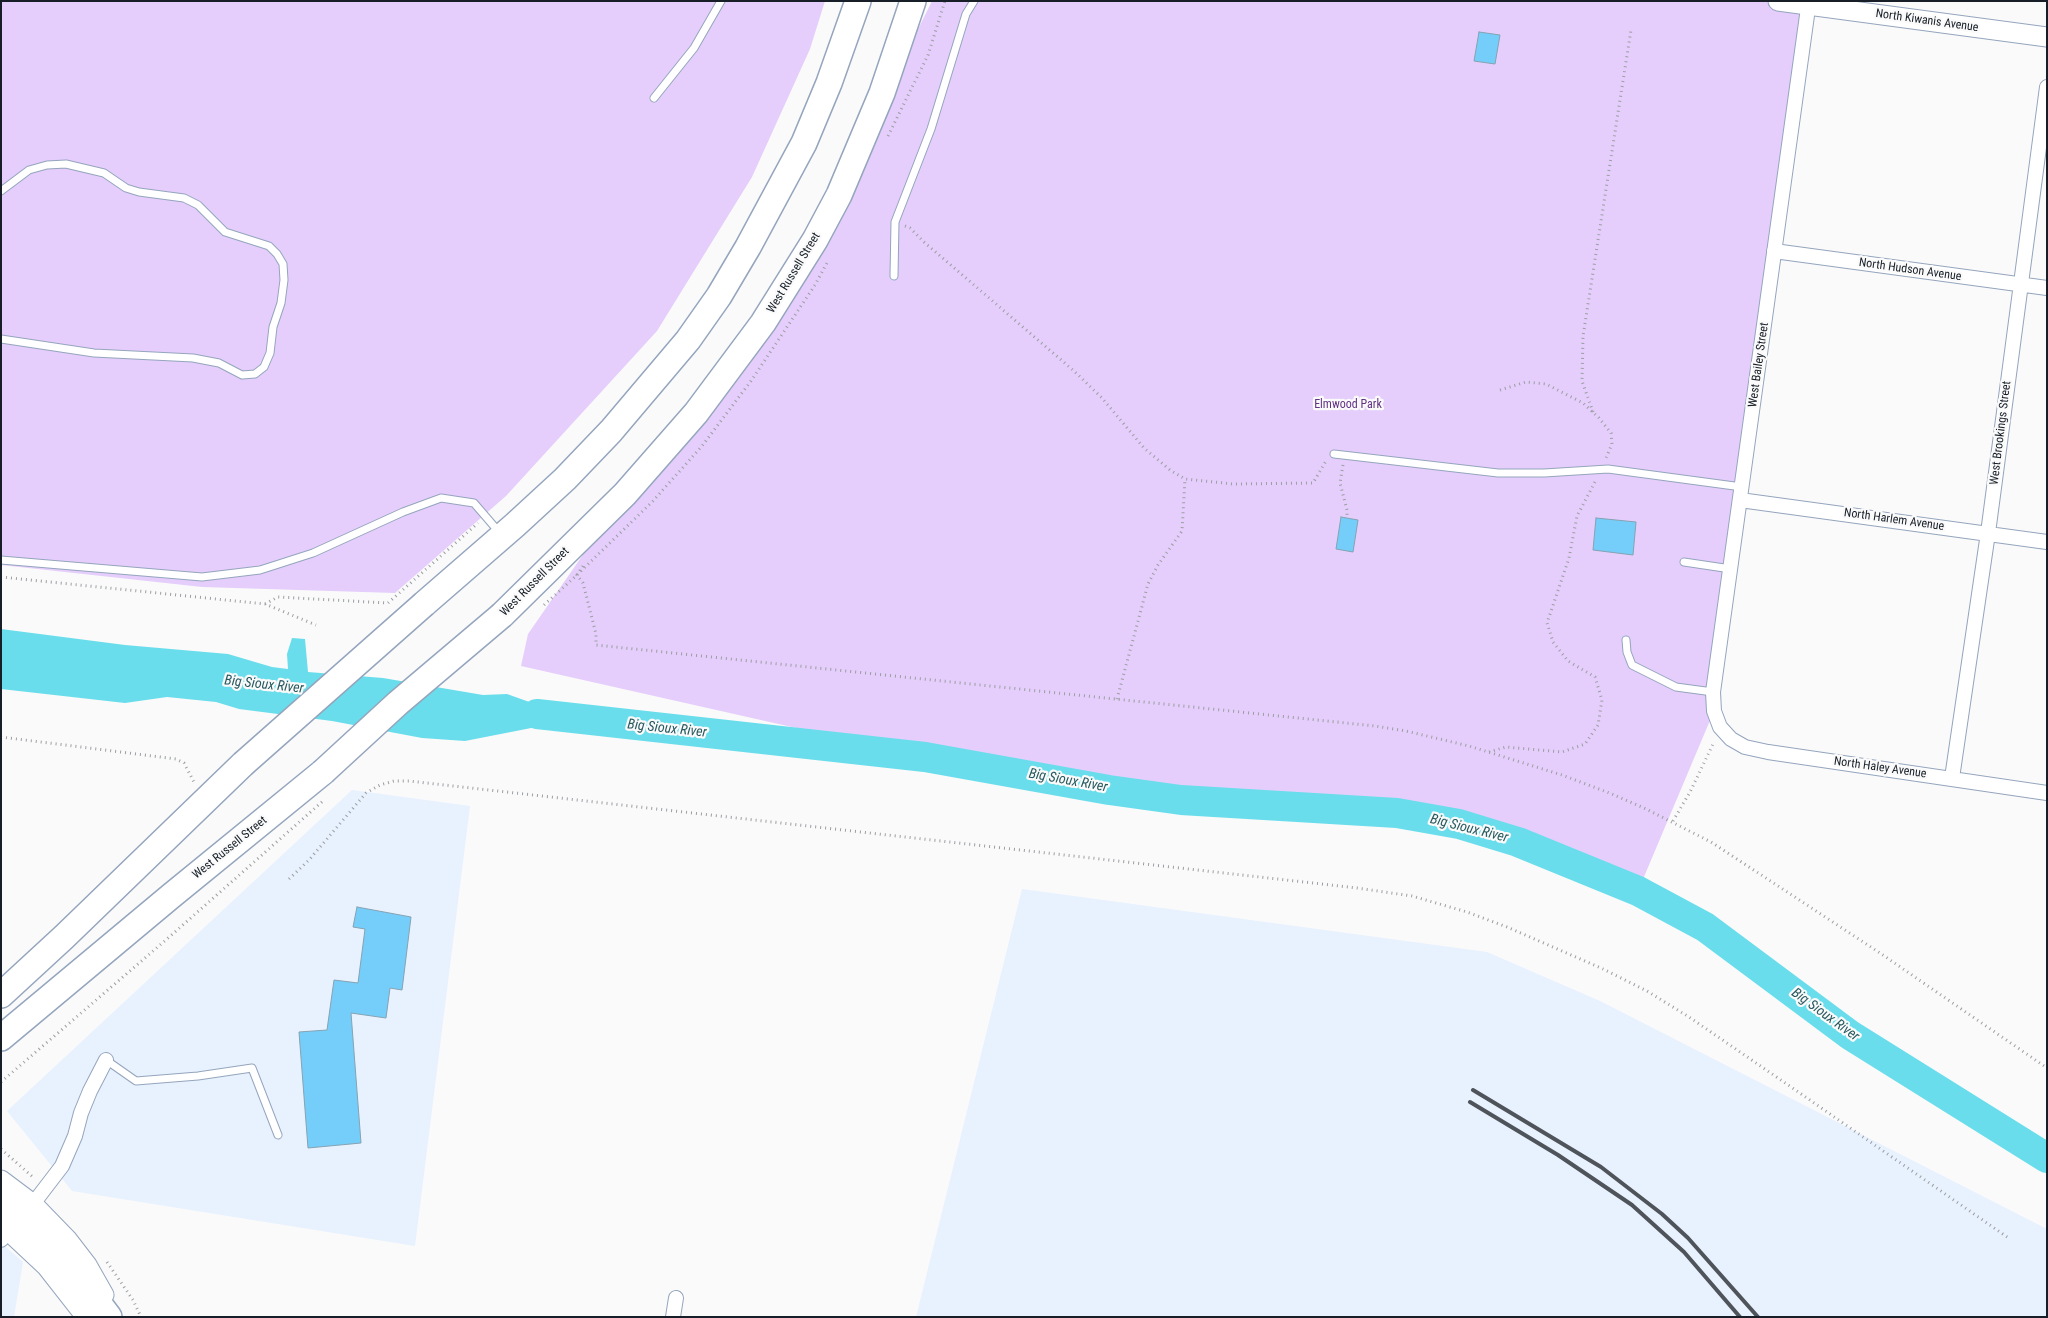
<!DOCTYPE html>
<html>
<head>
<meta charset="utf-8">
<style>
	body { margin:0 }
	#map { position:relative; width:2048px; height:1318px; overflow:hidden; background:#fafafa; font-family:"Roboto Condensed",sans-serif }
	canvas { display:block }
	.frame { position:absolute; inset:0; border:2px solid #171e27; pointer-events:none }
</style>
</head>
<body>
<div id="map">
<canvas width="2048" height="1318"></canvas>
<div class="frame"></div>
</div>
<script>
const ctx = document.querySelector('canvas').getContext('2d');
ctx.lineJoin = 'round';
function paint(path, color) {
  ctx.fillStyle = color;
  ctx.fill(path, 'evenodd');
}
function shape(rows) {
  const path = new Path2D();
  for (const r of rows) {
    path.moveTo(r[0], r[1]);
    for (let i = 2; i < r.length; i += 2) path.lineTo(r[i], r[i + 1]);
  }
  return path;
}
function trace(path, color, width, dash) {
  ctx.strokeStyle = color;
  ctx.lineWidth = width;
  ctx.lineCap = dash ? 'butt' : 'round';
  ctx.setLineDash(dash || []);
  ctx.stroke(path);
}
function drawText(font, color, halo, rows, align = 'center') {
  ctx.font = font + ' "Roboto Condensed",sans-serif';
  ctx.lineWidth = 4.5;
  ctx.setLineDash([]);
  ctx.textBaseline = 'middle';
  ctx.strokeStyle = halo;
  ctx.fillStyle = color;
  for (const [text, x, y, turn = 0] of rows) {
    ctx.save();
    ctx.translate(x, y);
    ctx.rotate((+turn || 0) * Math.PI / 180);
    ctx.textAlign = isNaN(turn) ? turn : align;
    if (halo) ctx.strokeText(text, 0, 0);
    ctx.fillText(text, 0, 0);
    ctx.restore();
  }
}
paint(shape([
	[352,790,470,806,415,1246,72,1191,7,1111],
	[1022,889,1487,952,1600,1001,2047,1229,2047,1317,916,1317],
	[1,1243,23,1262,14,1317,1,1317]
]), '#e8f1fe');
paint(shape([
	[1,1,825,1,810,49,752,177,657,331,506,496,395,593,202,587,1,565],
	[932,1,1777,1,1809,6,1714,711,1638,891,1518,842,1459,824,1397,813,1181,800,1020,775,925,757,521,666,528,634,625,494,763,323,859,148]
]), '#e5cefb');
paint(shape([
	[1,629,125,645,228,654,272,667,288,669,287,654,292,638,305,639,308,672,383,678,483,695,507,694,577,719,465,741,422,738,332,721,239,709,216,702,167,697,125,703,1,689]
]), '#69ddeb');
trace(shape([
	[537,714,925,757,1109,790,1181,800,1397,813,1459,824,1518,842,1638,891,1705,927,1850,1035,2047,1158]
]), '#69ddeb', 30);
const building = shape([
	[1479,32,1500,35,1495,64,1474,61,1479,32],
	[1341,517,1358,520,1353,552,1336,549,1341,517],
	[1596,518,1636,522,1633,555,1593,550,1596,518],
	[357,907,411,917,402,990,390,988,386,1018,351,1013,361,1143,308,1148,299,1032,327,1030,334,980,358,983,365,929,353,927,357,907]
]);
paint(building, '#75cefa');
trace(building, '#85a3b3', 1);
const lane = shape([
	[654,98,694,48,721,1],
	[1,191,29,170,47,165,66,164,104,173,126,188,139,192,184,198,198,205,225,232,269,246,277,254,283,264,284,280,281,303,273,327,270,353,264,367,255,374,242,375,219,363,193,358,94,353,1,339],
	[894,276,895,222,931,129,966,14,974,1],
	[1334,454,1498,473,1544,473,1608,469,1742,487],
	[1,560,202,577,260,570,313,553,403,512,441,498,474,503,499,532],
	[1684,562,1731,569],
	[1626,640,1627,652,1632,665,1676,687,1713,692],
	[106,1060,136,1081,198,1076,252,1068,278,1135]
]);
const street = shape([
	[1809,1,1713,692,1714,711,1720,727,1731,739,1745,747,1768,752,2047,793],
	[1774,251,2047,288],
	[1740,500,2047,542],
	[1952,778,1988,533,2047,87],
	[1,1240,23,1217,62,1166,75,1136,81,1113,90,1091,106,1060],
	[673,1317,676,1298]
]);
const secondary = shape([
	[1778,1,2047,37],
	[1,1180,33,1204,67,1239,87,1265,104,1295],
	[1,1224,46,1266,86,1317]
]);
const highway = shape([
	[424,604,515,525,565,479,611,431,688,340,719,296,748,247,804,143,829,83,858,1],
	[502,615,625,494,696,413,763,323,815,240,839,195,882,93,913,1],
	[1,995,64,937,243,764],
	[1,1038,171,896,323,772],
	[1,1197,50,1244,79,1277,109,1317]
]);
trace(lane, '#94a5bd', 9);
trace(street, '#94a5bd', 16);
trace(secondary, '#94a5bd', 21);
trace(highway, '#94a5bd', 28);
trace(shape([
	[888,136,928,55,945,1],
	[905,226,910,228,924,242,1074,371,1102,398,1144,448,1170,470,1185,479,1233,484,1313,483,1326,461],
	[1500,390,1526,382,1546,384,1583,403,1599,418,1611,433,1612,444,1606,458],
	[1593,412,1582,381,1583,336,1631,30],
	[1343,465,1340,483,1347,510,1347,518],
	[583,566,577,575,583,583,596,634,596,645,1375,726,1406,731,1469,746,1562,775,1612,794,1646,809,1711,842,1880,953,2047,1068],
	[1,577,265,604,316,625],
	[265,604,278,597,388,603,478,523],
	[544,605,577,575,653,501,702,446,751,381,815,285,828,261],
	[1117,699,1148,584,1158,565,1182,531,1185,479],
	[1,737,176,759,184,763,195,784],
	[1489,752,1506,747,1562,752,1585,744,1598,725,1602,700,1595,677,1568,661,1553,642,1547,623,1569,558,1577,516,1596,480],
	[1673,821,1690,792,1714,742],
	[289,879,309,860,366,793,380,785,394,781,409,781,1357,888,1412,896,1467,912,1507,927,1603,969,1647,991,1689,1017,1794,1089,2010,1239],
	[1,1082,167,939,323,801],
	[1,1149,34,1178],
	[107,1262,133,1300,141,1317]
]), '#9b9ea2', 3, [1, 4]);
trace(lane, '#fff', 7);
trace(street, '#fff', 14);
trace(secondary, '#fff', 19);
trace(highway, '#fff', 25);
trace(shape([
	[1473,1090,1601,1167,1662,1214,1688,1238,1758,1317],
	[1470,1102,1558,1155,1632,1205,1684,1252,1740,1317]
]), '#4f545b', 4);
const highwayBridge = shape([
	[243,764,424,604],
	[323,772,398,703,502,615]
]);
trace(highwayBridge, '#94a5bd', 28, []);
trace(highwayBridge, '#fff', 25);
drawText('12px', '#171e27', '#fafafa', [
	["North Kiwanis Avenue",1927,21,8],
	["North Hudson Avenue",1910,270,8],
	["West Russell Street",794,273,-59],
	["West Bailey Street",1759,365,-82],
	["West Brookings Street",2001,433,-83],
	["North Harlem Avenue",1894,520,8],
	["West Russell Street",535,582,-45],
	["North Haley Avenue",1880,768,8],
	["West Russell Street",230,848,-39]
]);
drawText('12px', '#613184', '#fafafa', [
	["Elmwood Park",1348,405]
]);
drawText('italic 14px', '#27595f', '#fafafa', [
	["Big Sioux River",264,685,6],
	["Big Sioux River",667,729,6],
	["Big Sioux River",1068,781,10],
	["Big Sioux River",1469,829,14],
	["Big Sioux River",1825,1015,36]
]);
</script>
</body>
</html>
